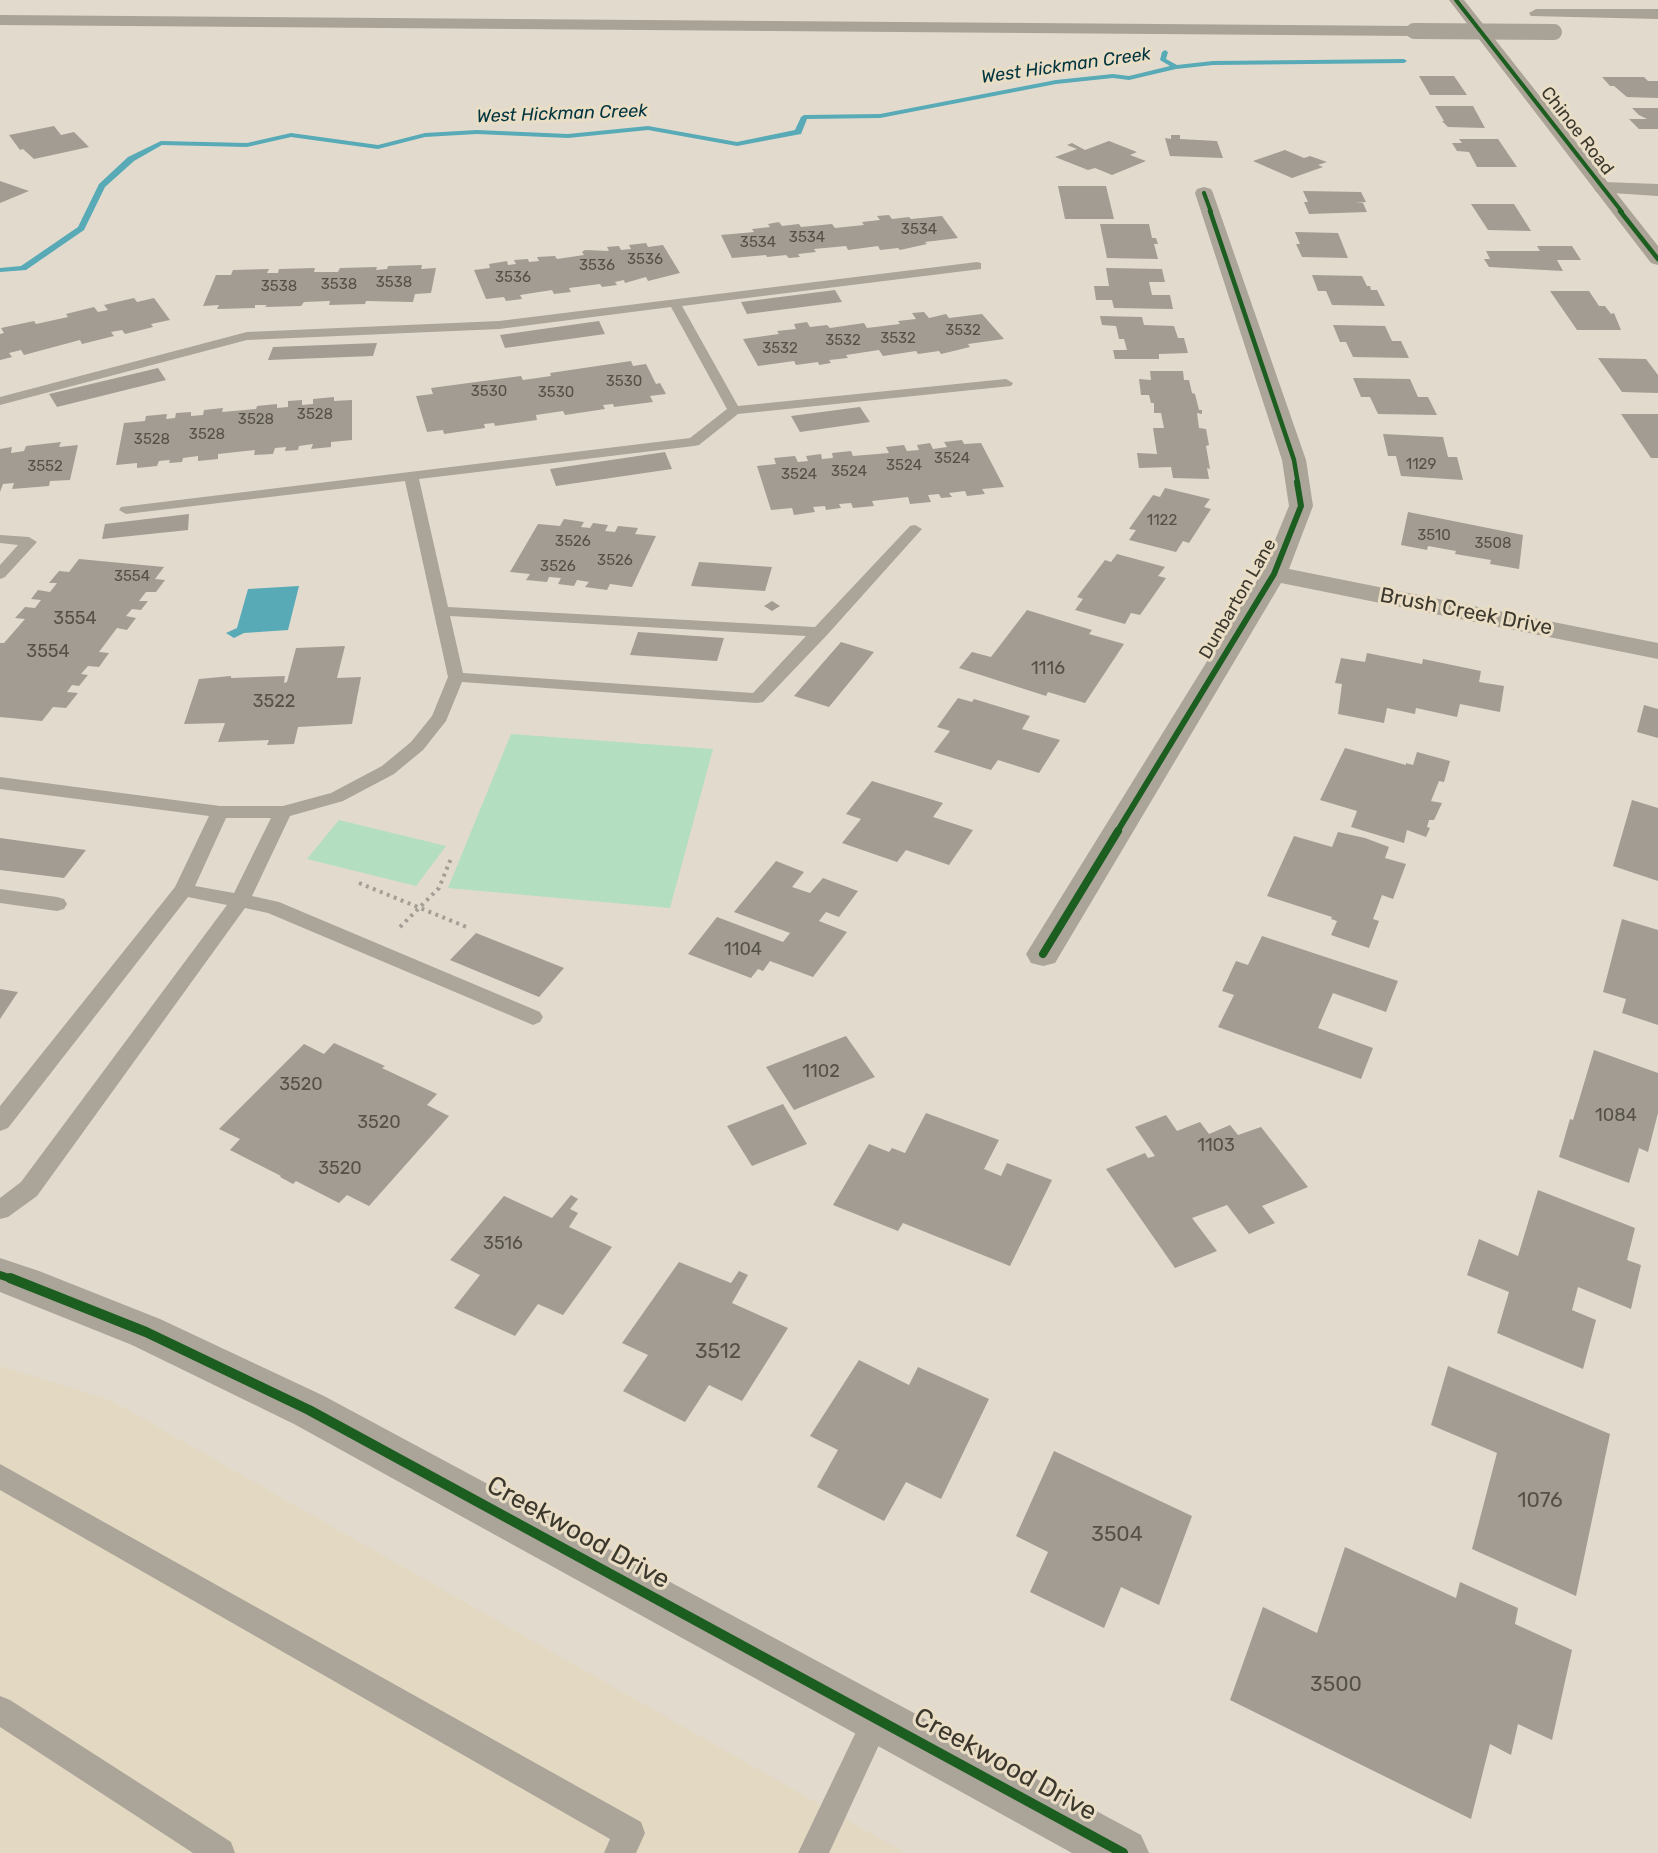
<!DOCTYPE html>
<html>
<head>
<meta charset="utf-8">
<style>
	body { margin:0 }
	canvas { display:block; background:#e1dacd }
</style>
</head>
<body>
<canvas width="1658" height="1853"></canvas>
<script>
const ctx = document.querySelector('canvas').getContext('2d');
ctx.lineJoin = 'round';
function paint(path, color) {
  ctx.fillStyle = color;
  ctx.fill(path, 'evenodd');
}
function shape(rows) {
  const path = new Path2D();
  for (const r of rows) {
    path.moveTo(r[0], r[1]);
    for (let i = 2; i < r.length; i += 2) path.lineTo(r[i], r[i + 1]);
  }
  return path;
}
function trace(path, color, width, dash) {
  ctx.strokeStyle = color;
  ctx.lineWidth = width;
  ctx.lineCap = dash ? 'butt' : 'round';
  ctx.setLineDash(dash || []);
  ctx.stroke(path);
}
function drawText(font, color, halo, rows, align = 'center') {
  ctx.font = font + ' Rubik,sans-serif';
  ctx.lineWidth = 6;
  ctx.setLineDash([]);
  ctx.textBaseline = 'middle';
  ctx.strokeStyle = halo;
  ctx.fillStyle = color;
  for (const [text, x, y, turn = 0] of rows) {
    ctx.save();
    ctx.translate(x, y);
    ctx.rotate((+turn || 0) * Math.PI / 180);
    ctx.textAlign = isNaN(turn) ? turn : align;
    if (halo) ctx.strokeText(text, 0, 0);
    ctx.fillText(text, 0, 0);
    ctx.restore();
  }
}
paint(shape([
	[0,1366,110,1400,905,1853,0,1853]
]), '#e3d8c1');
paint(shape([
	[511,734,713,749,670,908,448,888],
	[339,820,446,846,416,886,307,859]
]), '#b4dec0');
paint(shape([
	[299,586,288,630,244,633,234,638,226,633,237,628,248,589]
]), '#58aab7');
paint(shape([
	[1165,50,1168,52,1166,59,1177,65,1213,61,1404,59,1407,61,1404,63,1213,65,1176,69,1129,80,1113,78,1056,84,880,118,807,119,801,134,737,146,648,130,568,138,477,134,425,137,378,149,291,137,247,147,162,145,134,161,105,187,84,230,26,270,0,272,0,268,21,266,78,227,99,184,128,157,161,141,247,143,291,133,378,145,425,133,477,130,568,134,648,126,737,142,795,130,801,117,804,115,880,114,1056,80,1113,74,1129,76,1170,66,1160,60,1162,52,1165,50]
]), '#58aab7');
paint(shape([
	[1419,76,1454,76,1467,95,1430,95],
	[1602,77,1644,77,1648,81,1658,81,1658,98,1627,97,1614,86,1610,86],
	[1435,106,1473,106,1485,128,1448,127,1442,121,1444,121],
	[1632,108,1658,108,1658,129,1639,129,1629,119,1647,119,1639,115],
	[54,126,61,135,74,132,89,147,34,159,23,149,20,150,9,135],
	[1171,135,1180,135,1180,139,1217,141,1223,158,1170,156,1165,138,1171,139],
	[1459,139,1498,139,1517,167,1477,167,1469,152,1457,151,1452,143,1462,143],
	[1109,141,1137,152,1130,155,1146,161,1112,175,1095,168,1088,170,1055,157,1077,149,1067,145,1072,143,1085,150],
	[1285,150,1304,158,1310,156,1327,162,1318,165,1323,167,1292,178,1253,161],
	[0,181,29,191,0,203],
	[1058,186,1106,186,1114,219,1065,219],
	[1303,191,1361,192,1366,202,1355,203,1363,203,1367,212,1309,214,1304,202,1308,202],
	[1471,204,1514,204,1531,231,1488,230],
	[889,215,892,219,909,217,911,219,942,216,958,238,925,242,927,244,900,250,898,248,880,250,878,246,848,250,846,246,814,249,816,252,798,254,800,257,789,258,786,255,767,257,766,255,732,258,721,235,754,232,752,229,770,227,768,224,779,222,782,226,799,224,801,227,832,224,835,228,864,225,862,222,880,220,877,216],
	[1100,224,1149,224,1152,238,1156,238,1158,244,1154,244,1158,259,1107,258],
	[1295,232,1338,233,1348,258,1302,257,1296,244,1300,244],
	[646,243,648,247,663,245,680,273,648,281,646,277,625,283,624,280,615,282,617,285,602,287,600,284,569,288,571,292,554,294,552,290,520,295,522,299,506,301,504,297,486,299,474,270,490,268,489,264,507,261,508,265,516,264,514,260,528,259,529,262,539,261,537,257,555,256,557,259,584,255,582,252,585,250,609,251,607,247,619,246,621,250,631,249,629,245],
	[1537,246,1572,246,1581,260,1557,260,1563,271,1489,267,1484,259,1490,259,1486,251,1540,251],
	[422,265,421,269,436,268,431,293,415,294,413,302,366,301,365,304,329,305,330,301,304,302,301,306,265,307,267,305,255,305,255,308,217,309,219,305,203,306,216,275,231,275,233,270,269,269,267,273,278,273,279,269,315,268,314,272,338,272,340,268,377,267,376,270,387,269,388,266],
	[1106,268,1162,269,1165,282,1149,282,1152,295,1170,295,1173,309,1114,308,1112,300,1096,300,1094,286,1109,286],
	[1312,275,1362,276,1367,286,1370,286,1371,290,1377,290,1385,306,1332,305,1326,291,1318,291],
	[835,290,842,302,747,314,741,302],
	[1550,291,1589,291,1599,306,1605,306,1611,314,1614,313,1621,330,1577,330],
	[134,298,137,302,154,298,170,320,151,324,153,327,125,334,122,330,111,332,114,336,82,344,80,340,24,355,21,350,9,353,12,357,0,360,0,334,4,333,1,328,34,321,36,324,68,317,66,314,94,307,98,312,108,310,104,305],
	[924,312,929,318,946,314,949,318,982,314,1004,339,968,344,970,347,941,354,939,351,918,354,916,351,883,356,879,350,846,355,848,358,829,360,831,363,819,365,818,362,796,365,794,361,758,366,743,339,779,334,777,331,796,329,794,324,807,322,810,327,827,325,830,328,864,323,867,328,900,324,898,321,916,319,912,313],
	[1100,316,1142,317,1144,325,1174,326,1178,338,1184,338,1188,353,1159,354,1159,359,1115,359,1113,350,1127,350,1124,339,1119,339,1116,326,1102,325],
	[599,321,605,334,505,348,500,335],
	[1333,325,1385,326,1392,341,1401,341,1409,358,1353,357,1346,342,1340,342],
	[377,343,373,356,268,360,273,347],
	[1598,358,1646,359,1658,375,1658,393,1622,392],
	[631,361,633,366,646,364,656,384,660,383,666,394,650,396,653,402,614,407,613,404,603,405,605,409,565,415,563,411,536,415,537,420,495,426,494,423,484,424,485,428,444,434,443,430,427,432,416,396,433,394,431,388,521,376,523,380,551,376,550,373],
	[158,368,166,380,57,407,49,394],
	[1150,371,1183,371,1184,380,1189,380,1192,393,1195,394,1199,410,1202,410,1202,414,1197,413,1199,428,1206,429,1209,445,1206,446,1210,469,1207,468,1209,479,1173,478,1171,467,1139,468,1137,453,1157,454,1153,428,1164,428,1161,413,1154,413,1154,403,1151,403,1149,395,1141,395,1139,379,1151,380],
	[1353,378,1410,379,1418,397,1428,397,1437,415,1378,414,1370,397,1361,397],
	[334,397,334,401,352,400,352,440,331,442,331,447,311,449,313,444,299,446,298,450,285,451,286,447,275,448,273,454,254,455,255,450,218,454,218,459,198,461,198,456,183,458,182,462,169,463,170,460,159,461,157,466,137,468,137,463,116,465,124,423,145,421,146,416,167,414,166,419,175,418,176,413,191,412,191,416,203,415,204,410,223,408,222,412,256,409,257,406,277,404,277,408,288,407,288,401,302,400,302,405,313,404,313,399],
	[860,407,870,422,800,432,791,416],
	[1621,414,1658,414,1658,458,1651,458],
	[1383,434,1443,437,1448,457,1457,457,1463,480,1401,476,1396,456,1388,456],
	[962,440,964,444,981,443,1004,487,982,489,985,494,967,496,965,491,949,493,952,497,941,498,939,494,928,495,931,502,910,504,908,497,872,501,874,506,853,508,851,503,839,504,841,508,826,510,825,506,813,507,815,512,794,515,792,508,771,510,757,466,776,464,774,458,795,456,798,462,808,461,806,456,821,454,822,459,833,458,832,453,851,451,853,456,889,453,886,447,904,445,907,451,919,450,917,445,930,443,933,449,947,447,944,442],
	[61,442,59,447,78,445,70,480,50,481,49,486,12,489,14,483,3,484,0,492,0,449,12,447,11,453,24,451,26,446],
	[665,452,672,469,556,486,550,469],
	[1165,488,1210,499,1204,507,1211,509,1189,543,1183,541,1176,552,1129,540,1136,530,1129,529,1153,495,1160,497],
	[1408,512,1523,535,1519,569,1490,564,1491,560,1455,554,1456,551,1428,546,1427,550,1401,545],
	[189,514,188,530,102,539,105,524],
	[564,519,584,522,581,527,590,528,593,523,608,525,605,531,615,532,618,526,638,528,635,534,656,536,632,587,610,584,607,590,585,587,589,582,577,580,574,586,558,584,561,578,549,577,547,582,526,580,530,574,510,572,538,524,560,526],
	[1117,554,1165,567,1158,576,1166,578,1140,615,1131,613,1125,624,1075,610,1083,599,1077,597,1105,560,1111,562],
	[79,559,164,567,155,579,165,580,156,592,146,592,139,601,148,601,141,610,132,609,126,616,136,618,127,630,117,628,99,652,109,653,99,667,88,666,81,674,88,675,79,686,72,685,67,692,78,693,66,708,53,707,42,721,0,717,0,643,4,643,25,619,15,618,25,607,35,608,41,600,31,599,38,590,50,592,57,583,49,583,59,571,69,572],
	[699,562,772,567,765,591,691,586],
	[772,601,780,606,772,611,764,606],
	[1027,610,1092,630,1089,634,1124,644,1085,703,1048,692,1046,696,959,668,972,652,991,657],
	[638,632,724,638,717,661,630,655],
	[841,642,874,652,829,707,794,696],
	[345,646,337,678,361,677,352,724,298,727,294,744,267,745,269,740,218,742,225,723,184,724,199,679,231,676,231,678,285,676,284,683,287,682,296,648],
	[1367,653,1422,664,1423,659,1481,671,1479,682,1504,686,1500,712,1460,704,1457,717,1416,708,1415,714,1387,708,1384,723,1338,714,1342,684,1335,683,1341,658,1365,662],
	[958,698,972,702,974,699,1030,716,1022,729,1060,740,1039,773,998,760,991,770,934,752,950,731,937,727],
	[1644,705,1658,709,1658,738,1637,732],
	[1345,748,1406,765,1406,763,1413,765,1417,752,1450,761,1444,782,1439,781,1431,801,1442,803,1434,820,1429,820,1427,827,1430,828,1426,837,1407,830,1404,843,1351,827,1357,811,1320,800],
	[872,781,943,803,933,817,973,830,949,865,906,850,897,862,842,843,861,819,846,814],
	[1632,800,1658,808,1658,881,1613,866],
	[1338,832,1365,838,1389,847,1385,858,1406,864,1393,899,1382,895,1373,919,1379,921,1369,948,1331,935,1337,921,1331,919,1332,917,1267,896,1294,836,1332,847],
	[0,838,86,850,64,878,0,870],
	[776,861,804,872,792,887,810,893,823,878,858,891,839,917,826,912,819,921,847,932,813,977,770,961,763,971,758,969,751,978,688,954,717,917,783,942,790,933,734,912],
	[1622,919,1658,930,1658,1025,1622,1013,1626,999,1603,992],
	[476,933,564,968,539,997,450,960],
	[1262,936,1398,981,1386,1012,1333,993,1318,1028,1373,1048,1361,1079,1218,1027,1234,995,1222,991,1236,961,1248,965],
	[0,989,18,992,0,1019],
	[846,1036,875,1077,794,1110,766,1067],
	[334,1043,385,1066,382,1068,437,1094,427,1105,449,1116,369,1206,347,1195,339,1203,296,1181,293,1184,280,1177,281,1176,230,1150,240,1139,219,1129,304,1044,324,1054],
	[1594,1050,1658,1073,1658,1113,1648,1152,1639,1148,1629,1183,1559,1157,1570,1119,1573,1120],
	[783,1104,807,1144,752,1166,727,1126],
	[926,1113,999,1140,984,1169,1001,1176,1007,1163,1052,1180,1010,1266,903,1223,898,1231,833,1205,869,1144,889,1152,892,1148,905,1153],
	[1166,1115,1177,1131,1200,1122,1209,1134,1230,1125,1238,1135,1261,1127,1308,1187,1262,1206,1275,1223,1249,1234,1227,1205,1192,1218,1217,1251,1175,1268,1106,1169,1145,1153,1148,1158,1155,1156,1135,1127],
	[1538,1190,1635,1228,1627,1260,1641,1265,1631,1309,1578,1287,1572,1310,1596,1320,1583,1369,1497,1333,1509,1292,1467,1275,1479,1239,1518,1256],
	[571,1195,578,1199,570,1209,578,1213,569,1227,612,1247,563,1315,538,1304,515,1336,454,1308,480,1275,450,1260,504,1196,552,1218],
	[679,1262,731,1283,739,1271,748,1275,732,1303,788,1328,742,1401,709,1385,685,1422,623,1391,648,1355,622,1343],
	[859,1360,909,1385,918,1367,989,1399,941,1499,906,1482,884,1521,817,1487,838,1450,810,1436],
	[1448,1366,1610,1434,1576,1596,1472,1549,1497,1453,1431,1425],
	[1054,1451,1192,1516,1159,1605,1121,1587,1104,1628,1030,1592,1048,1552,1016,1536],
	[1345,1547,1456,1598,1460,1582,1518,1608,1515,1624,1572,1650,1552,1740,1518,1724,1511,1755,1490,1744,1471,1819,1230,1700,1263,1607,1317,1633]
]), '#a29c92');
trace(shape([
	[359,883,469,928],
	[400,927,439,888,452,856]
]), '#a59e95', 4, [3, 4.5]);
paint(shape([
	[977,262,981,263,981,269,682,306,738,406,1006,379,1013,383,1011,386,738,414,699,445,694,446,419,479,448,607,815,627,910,526,915,525,922,529,827,635,763,702,757,703,462,682,446,721,423,750,394,774,343,801,290,816,252,896,279,902,540,1012,543,1017,540,1022,533,1025,526,1022,268,913,245,908,37,1196,8,1217,0,1219,0,1198,21,1182,227,905,188,897,8,1128,0,1131,0,1106,175,887,209,816,0,789,0,777,220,806,283,806,331,793,382,766,411,742,432,716,448,677,405,481,126,514,119,510,121,507,690,438,727,409,671,307,499,329,247,340,0,405,0,397,247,332,499,321,977,262],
	[450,616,806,636,753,693,463,673,450,616],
	[226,818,271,818,234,893,195,886,226,818],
	[0,535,29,537,37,542,5,577,0,579,0,565,18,545,0,543,0,535],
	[0,889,57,897,64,899,67,904,64,909,57,911,0,903,0,889],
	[0,1464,641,1822,645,1833,636,1853,604,1853,610,1839,0,1490,0,1464],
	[0,1696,10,1700,231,1842,235,1853,193,1853,0,1727,0,1696],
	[877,1705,887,1709,891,1719,829,1853,798,1853,867,1709,877,1705]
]), '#aba499');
paint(shape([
	[1603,182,1658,184,1658,196,1596,192,1594,188,1596,184,1603,182],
	[1204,187,1211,189,1213,193,1306,460,1313,506,1289,569,1658,643,1658,659,1281,583,1055,963,1043,966,1031,963,1026,954,1261,574,1289,506,1282,460,1195,193,1197,189,1204,187],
	[0,1258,39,1271,160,1319,324,1396,1141,1835,1149,1853,1072,1853,294,1424,132,1345,0,1292,0,1258]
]), '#aba499');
paint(shape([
	[1449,0,1464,0,1658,246,1658,265,1651,263,1449,0]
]), '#aaa396');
paint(shape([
	[1536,9,1658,9,1658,19,1531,16,1529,13,1536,9],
	[0,15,1414,26,1422,31,1414,36,0,25,0,15]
]), '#a9a296');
trace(shape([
	[1414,31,1554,32]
]), '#a9a296', 16);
trace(shape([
	[1456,0,1622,212],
	[1204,193,1211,212]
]), '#1b5e20', 4);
trace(shape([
	[1210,211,1294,460,1298,484],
	[1620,211,1658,259]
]), '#1b5e20', 4.5);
trace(shape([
	[1117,832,1274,574,1301,506,1297,482]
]), '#1b5e20', 6);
trace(shape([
	[1043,954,1118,831],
	[0,1275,15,1280]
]), '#1b5e20', 8);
trace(shape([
	[10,1278,146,1332,309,1410,1123,1853]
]), '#1b5e20', 10);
drawText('15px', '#565147', null, [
	["3534",919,230],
	["3534",807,238],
	["3534",758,243],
	["3536",645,260],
	["3536",597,266],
	["3536",513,278],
	["3538",394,283],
	["3538",339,285],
	["3538",279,287],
	["3532",963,331],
	["3532",898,339],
	["3532",843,341],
	["3532",780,349],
	["3530",624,382],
	["3530",489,392],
	["3530",556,393],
	["3528",315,415],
	["3528",256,420],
	["3528",207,435],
	["3528",152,440],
	["3524",952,459],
	["1129",1421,465],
	["3524",904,466],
	["3552",45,467],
	["3524",849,472],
	["3524",799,475],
	["1122",1162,521],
	["3510",1434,536],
	["3526",573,542],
	["3508",1493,544],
	["3526",615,561],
	["3526",558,567],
	["3554",132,577]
]);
drawText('italic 18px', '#00343e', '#e9dec5', [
	["West Hickman Creek",1066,66,-8],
	["West Hickman Creek",562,114,-2]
]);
drawText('18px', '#3c382e', '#e9dec5', [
	["Chinoe Road",1577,131,52],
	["Dunbarton Lane",1238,599,-60]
]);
drawText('18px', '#565147', null, [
	["3554",75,619],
	["3554",48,652],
	["1116",1048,669],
	["3522",274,702],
	["1104",743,950],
	["1102",821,1072],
	["3520",301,1085],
	["1084",1616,1116],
	["3520",379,1123],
	["1103",1216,1146],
	["3520",340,1169],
	["3516",503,1244]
]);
drawText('21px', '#3c382e', '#e9dec5', [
	["Brush Creek Drive",1466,612,11]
]);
drawText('21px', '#565147', null, [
	["3512",718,1352],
	["1076",1540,1501],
	["3504",1117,1535],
	["3500",1336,1685]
]);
drawText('26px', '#3c382e', '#e9dec5', [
	["Creekwood Drive",578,1533,29],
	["Creekwood Drive",1005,1765,29]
]);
</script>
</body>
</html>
